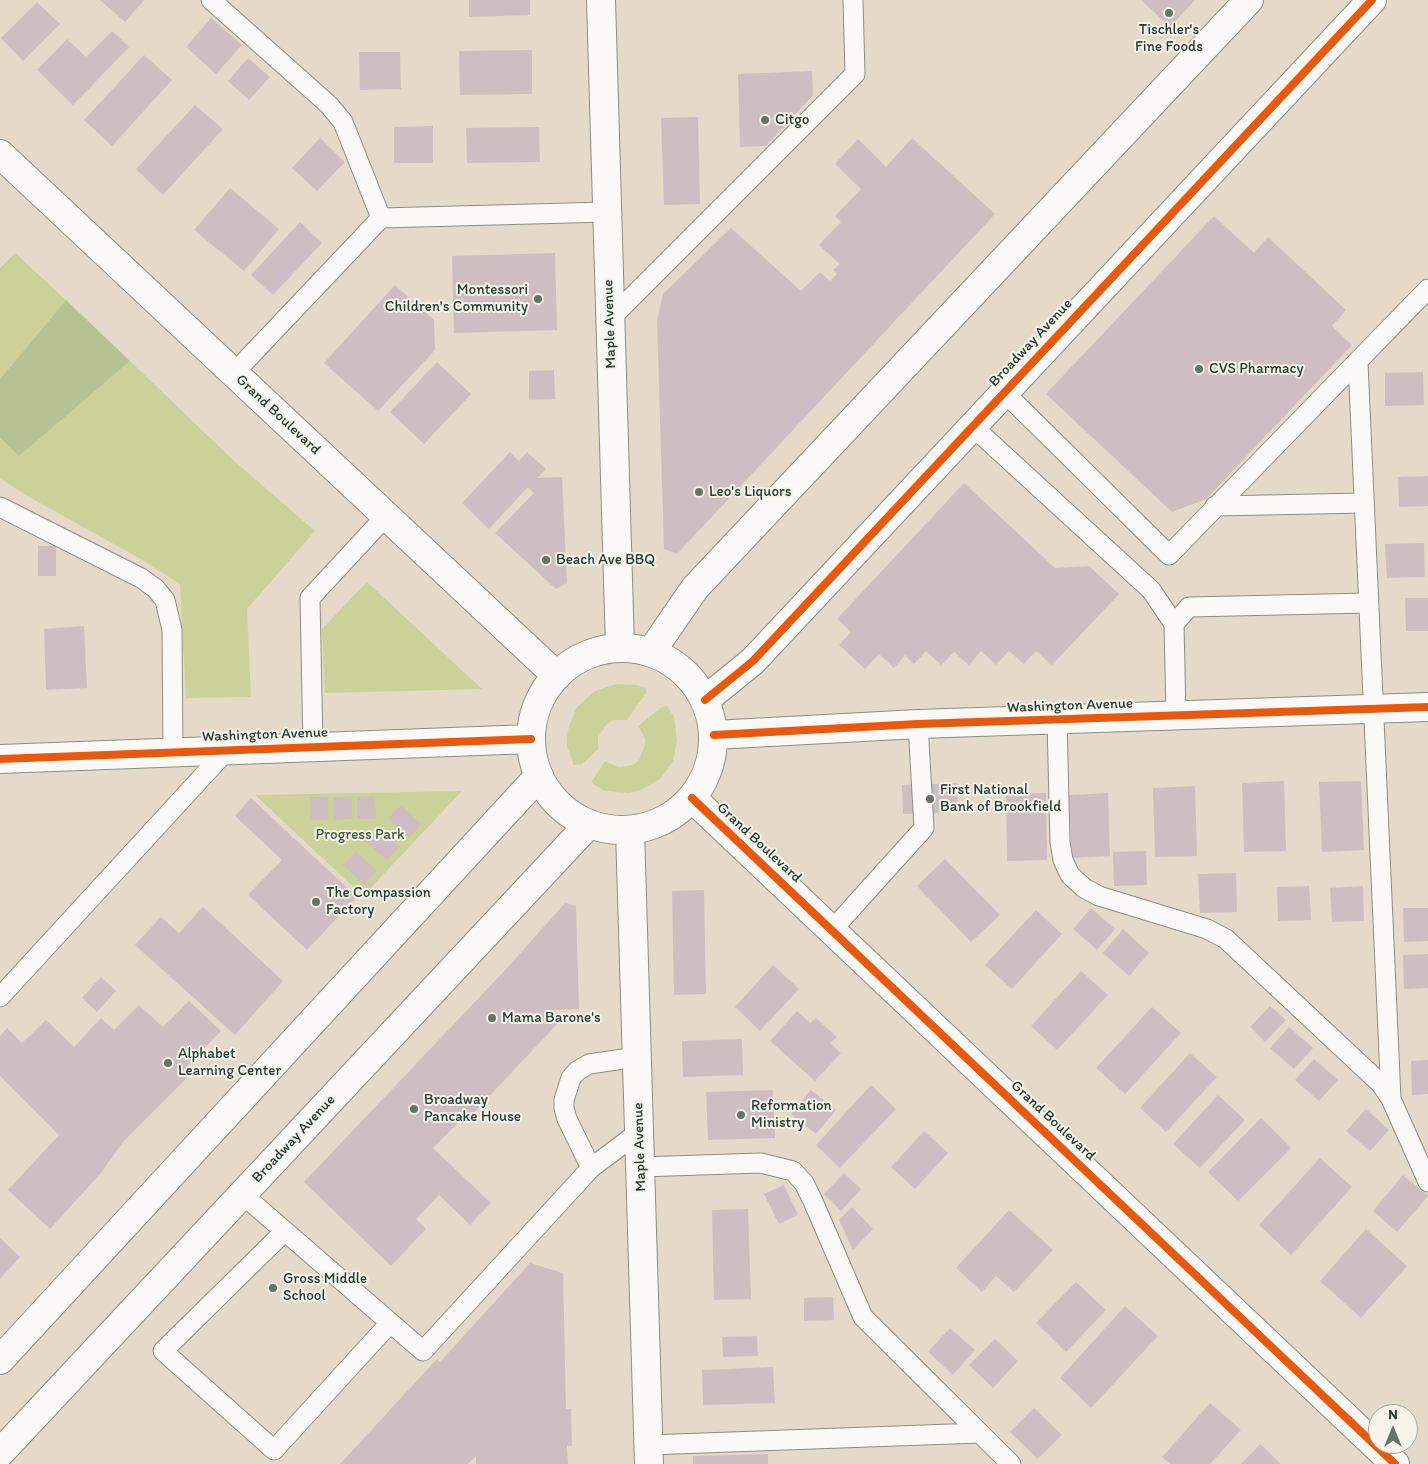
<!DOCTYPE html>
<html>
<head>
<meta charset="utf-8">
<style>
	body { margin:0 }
	#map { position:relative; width:1428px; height:1464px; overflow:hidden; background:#e5daca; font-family:Itim,sans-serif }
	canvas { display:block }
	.north { position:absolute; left:1368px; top:1404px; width:50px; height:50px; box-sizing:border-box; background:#f7f3e8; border:1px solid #a1aaa0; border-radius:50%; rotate:0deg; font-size:14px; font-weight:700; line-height:20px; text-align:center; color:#1f3d34 }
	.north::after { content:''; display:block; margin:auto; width:18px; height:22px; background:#647468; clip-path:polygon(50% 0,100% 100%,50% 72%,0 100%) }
</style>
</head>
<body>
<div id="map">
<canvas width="1428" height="1464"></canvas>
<div class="north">N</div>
</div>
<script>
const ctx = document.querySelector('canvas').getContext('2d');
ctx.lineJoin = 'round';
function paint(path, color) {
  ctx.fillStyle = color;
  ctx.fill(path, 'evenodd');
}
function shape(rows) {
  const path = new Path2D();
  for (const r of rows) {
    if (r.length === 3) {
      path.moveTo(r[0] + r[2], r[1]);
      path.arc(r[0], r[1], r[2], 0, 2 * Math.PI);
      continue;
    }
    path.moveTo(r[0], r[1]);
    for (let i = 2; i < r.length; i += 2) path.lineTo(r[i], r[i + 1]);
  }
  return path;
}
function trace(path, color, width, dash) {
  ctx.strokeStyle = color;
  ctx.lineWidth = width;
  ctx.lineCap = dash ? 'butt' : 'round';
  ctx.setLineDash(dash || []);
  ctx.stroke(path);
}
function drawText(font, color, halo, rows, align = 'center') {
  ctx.font = font + ' Itim,sans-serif';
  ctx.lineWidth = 4;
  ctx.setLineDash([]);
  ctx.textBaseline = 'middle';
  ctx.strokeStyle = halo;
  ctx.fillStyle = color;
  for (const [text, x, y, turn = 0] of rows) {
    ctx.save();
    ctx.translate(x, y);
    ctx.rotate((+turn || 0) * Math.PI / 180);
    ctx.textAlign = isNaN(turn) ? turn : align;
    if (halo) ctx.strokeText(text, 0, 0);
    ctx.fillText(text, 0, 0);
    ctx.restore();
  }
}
paint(shape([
	[15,253,66,300,0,379,0,268],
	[130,361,233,460,315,531,247,609,251,697,186,698,180,584,139,558,22,493,0,478,0,438,19,455],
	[367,582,482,689,325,693,322,629],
	[616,684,637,685,646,688,646,693,627,720,613,720,607,724,598,737,598,749,582,764,574,765,567,746,567,737,569,726,577,707,595,691],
	[667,706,674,717,677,741,673,761,661,778,641,790,629,793,605,791,593,784,592,781,605,761,618,767,633,765,639,760,645,745,645,738,638,726,662,707],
	[462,791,363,896,255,795]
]), '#cbd198');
paint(shape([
	[66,300,130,361,19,456,0,438,0,379]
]), '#b6c291');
paint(shape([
	[100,0,144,0,125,22],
	[469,0,530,0,530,15,469,17],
	[1141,0,1195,0,1170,27],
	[37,2,60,24,23,61,1,38],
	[211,18,242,45,216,74,186,47],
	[112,31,129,47,73,105,37,70,67,39,86,57],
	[532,50,532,94,460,95,459,51],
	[359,52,400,52,401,89,360,90],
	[144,55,172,80,112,146,84,120],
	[248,58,270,77,249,100,228,81],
	[812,71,813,95,766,146,740,147,738,74],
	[195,105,223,129,163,195,136,169],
	[698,117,700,204,664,205,661,118],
	[433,126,433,163,394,163,394,127],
	[539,127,540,162,467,163,466,128],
	[320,138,345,162,317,191,292,168],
	[912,138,995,214,677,554,664,549,657,321,663,294,731,228,801,291,820,272,830,281,837,274,833,270,840,264,819,245,841,222,835,216,861,189,835,164,858,139,886,167],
	[230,188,279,229,244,271,194,230],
	[1214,216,1254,253,1268,237,1346,310,1332,326,1352,345,1206,499,1172,512,1046,394],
	[300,222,322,243,273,295,251,275],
	[555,253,557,330,454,333,452,256],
	[395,285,434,320,435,350,378,411,324,363],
	[437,362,471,394,424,444,390,412],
	[554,370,555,399,529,400,529,371],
	[1423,372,1424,405,1385,406,1385,373],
	[510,452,519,461,527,452,546,469,537,478,562,477,567,583,556,589,495,533,534,493,528,487,489,529,462,503],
	[1428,476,1428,506,1399,507,1398,477],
	[964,483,1055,568,1089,566,1119,594,1052,665,1036,651,1024,664,1009,651,996,665,981,651,969,665,954,652,941,665,926,651,914,664,905,655,894,668,879,654,865,669,839,645,851,632,837,619],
	[1424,543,1425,577,1387,578,1385,544],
	[38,546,56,546,56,576,38,576],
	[1405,598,1428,598,1428,631,1406,631],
	[84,626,87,688,46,690,44,629],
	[1284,781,1286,851,1244,852,1242,783],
	[1361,781,1364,850,1322,852,1319,782],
	[957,783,958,813,903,814,902,785],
	[1195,786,1197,856,1155,857,1153,788],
	[1046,793,1047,860,1007,861,1006,794],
	[1108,793,1110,856,1072,858,1069,795],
	[375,796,376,819,357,819,357,797],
	[310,797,328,797,328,820,310,820],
	[333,797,352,797,352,819,334,820],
	[251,798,357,897,307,950,248,895,282,860,235,816],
	[401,805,421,824,409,838,388,818],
	[379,828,400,847,387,860,366,842],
	[356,851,377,871,364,884,343,865],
	[1146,851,1147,885,1114,886,1113,852],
	[945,859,1000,915,971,942,917,886],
	[1236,873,1237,912,1200,913,1198,874],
	[1309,886,1311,920,1278,921,1277,887],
	[1363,886,1364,921,1332,922,1330,888],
	[704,890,706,994,674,995,672,891],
	[565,903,576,906,579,1009,554,1010,563,1018,463,1124,460,1121,433,1148,491,1203,470,1225,439,1195,416,1219,426,1229,391,1266,304,1182,508,967],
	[203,907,283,981,235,1035,135,945,161,917,179,933],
	[1091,908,1115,929,1097,950,1073,929],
	[1403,908,1428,908,1428,941,1404,942],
	[1036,910,1062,934,1012,989,985,965],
	[1123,929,1149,953,1129,976,1103,953],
	[1428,954,1428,988,1404,989,1403,955],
	[773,965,799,989,760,1031,735,1007],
	[1081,971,1108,995,1057,1050,1031,1026],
	[101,977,116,991,97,1012,82,998],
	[189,1001,221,1031,188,1065,194,1071,123,1142,101,1173,50,1229,8,1190,59,1135,0,1076,0,1036,7,1028,22,1043,46,1020,74,1047,101,1018,114,1030,139,1005,163,1027],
	[1270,1006,1286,1020,1265,1042,1250,1027],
	[1152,1007,1181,1033,1125,1094,1096,1068],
	[797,1011,810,1023,816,1018,837,1037,830,1043,841,1053,815,1081,770,1041],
	[1289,1027,1313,1048,1294,1069,1270,1048],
	[742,1039,743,1075,683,1077,682,1041],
	[1190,1053,1217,1077,1166,1132,1140,1108],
	[1314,1059,1338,1080,1319,1101,1295,1080],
	[1428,1060,1428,1094,1412,1095,1411,1061],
	[871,1085,896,1109,840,1168,816,1145],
	[773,1090,775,1138,708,1140,706,1092],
	[811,1090,836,1110,816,1134,791,1114],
	[1218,1095,1245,1120,1200,1168,1173,1144],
	[1366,1109,1389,1130,1370,1151,1346,1131],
	[1261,1118,1291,1148,1238,1201,1208,1172],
	[924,1131,948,1153,915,1189,891,1167],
	[1320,1158,1352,1187,1291,1255,1259,1225],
	[844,1173,861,1189,841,1211,824,1194],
	[1403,1175,1428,1196,1397,1232,1373,1211],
	[784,1185,798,1215,779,1224,764,1194],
	[852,1207,873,1229,853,1250,839,1220],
	[748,1209,751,1299,714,1300,712,1210],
	[1009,1210,1053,1250,1014,1292,996,1276,982,1292,956,1268],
	[1366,1229,1407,1266,1361,1318,1320,1281],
	[0,1238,20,1257,0,1279],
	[530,1263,563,1273,566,1409,571,1409,572,1446,567,1446,568,1464,476,1464,476,1456,468,1464,340,1464,437,1359,440,1362],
	[1076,1282,1106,1310,1066,1352,1036,1323],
	[833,1297,834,1320,804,1321,804,1298],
	[1125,1306,1158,1336,1091,1408,1060,1378],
	[950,1328,975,1350,953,1375,928,1352],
	[757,1336,758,1356,723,1357,722,1337],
	[995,1339,1018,1361,993,1388,969,1365],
	[773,1367,775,1403,703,1405,702,1370],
	[1210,1403,1241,1430,1210,1464,1170,1464,1162,1457],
	[1034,1408,1062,1435,1038,1459,1010,1432],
	[1260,1444,1281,1464,1241,1464],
	[768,1454,768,1464,693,1464,693,1456]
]), '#cebec1');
const service = shape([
	[211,0,329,105,343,122,381,218],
	[610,319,855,74,853,0],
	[1358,363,1391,1099],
	[234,373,381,218,607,212],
	[1004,392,1169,555,1428,289],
	[972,426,1151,590,1174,624,1176,716],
	[1215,506,1364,503],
	[0,507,141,578,155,588,165,600,172,630,173,753],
	[1174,624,1189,607,1369,603],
	[1057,720,1060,842,1063,860,1070,875,1084,888,1099,896,1207,929,1226,939,1381,1084,1391,1099,1428,1182],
	[313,747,310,598,386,516],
	[832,930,924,828,918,724],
	[0,997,227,750],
	[640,1167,761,1163,793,1171,804,1183,812,1199,863,1317,1011,1464],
	[591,1168,567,1119,564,1108,564,1100,571,1078,577,1071,589,1064,637,1057],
	[242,1194,423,1351,591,1168,639,1132],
	[285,1231,163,1351,274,1450,390,1323],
	[648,1445,979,1433]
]);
const minor = shape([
	[651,652,695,588,1249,0],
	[705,700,753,661,1372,0],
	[0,1360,539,776],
	[0,1453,589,824]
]);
const tertiary = shape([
	[601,0,620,648],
	[0,154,557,676],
	[622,739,91],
	[714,735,918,724,1428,707],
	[0,759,531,739],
	[692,798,1395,1464],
	[630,830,649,1464]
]);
trace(service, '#8d8d83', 21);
trace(minor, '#8d8d83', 30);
trace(tertiary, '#8d8d83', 30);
trace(service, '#fbf9f7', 19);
trace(minor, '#fbf9f7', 28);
trace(tertiary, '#fbf9f7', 28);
trace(shape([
	[705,700,753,661,1372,0],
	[714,735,918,724,1428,707],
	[0,759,531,739],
	[692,798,1395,1464]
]), '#e8590c', 8);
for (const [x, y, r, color] of [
	[1169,13,5,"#647468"],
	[765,120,5,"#647468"],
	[538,299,5,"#647468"],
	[1199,369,5,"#647468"],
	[699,492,5,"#647468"],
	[546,560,5,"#647468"],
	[930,799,5,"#647468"],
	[316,902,5,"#647468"],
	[492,1018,5,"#647468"],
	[168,1063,5,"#647468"],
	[414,1109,5,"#647468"],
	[741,1115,5,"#647468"],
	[273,1288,5,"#647468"]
]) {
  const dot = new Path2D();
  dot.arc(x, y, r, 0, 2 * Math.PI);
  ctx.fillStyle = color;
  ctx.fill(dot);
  trace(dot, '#f7f3e8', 2);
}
drawText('15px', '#1f3d34', '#f7f3e8', [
	["Tischler's",1169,30,"center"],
	["Fine Foods",1169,47,"center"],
	["Citgo",775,120],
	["Montessori",528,290,"right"],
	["Children's Community",528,307,"right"],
	["CVS Pharmacy",1209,369],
	["Leo's Liquors",709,492],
	["Beach Ave BBQ",556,560],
	["First National",940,790],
	["Bank of Brookfield",940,807],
	["The Compassion",326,893],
	["Factory",326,910],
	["Mama Barone's",502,1018],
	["Alphabet",178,1054],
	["Learning Center",178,1071],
	["Broadway",424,1100],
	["Pancake House",424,1117],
	["Reformation",751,1106],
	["Ministry",751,1123],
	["Gross Middle",283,1279],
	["School",283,1296]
], 'left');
drawText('15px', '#1f3d34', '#f7f3e8', [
	["Maple Avenue",610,324,-92],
	["Broadway Avenue",1031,343,-47],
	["Grand Boulevard",278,415,43],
	["Washington Avenue",1070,706,-2],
	["Washington Avenue",265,735,-2],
	["Grand Boulevard",759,843,43],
	["Grand Boulevard",1053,1121,43],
	["Broadway Avenue",294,1139,-47],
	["Maple Avenue",640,1147,-92]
]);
drawText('15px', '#3d5940', '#f7f3e8', [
	["Progress Park",360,835]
]);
</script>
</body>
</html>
